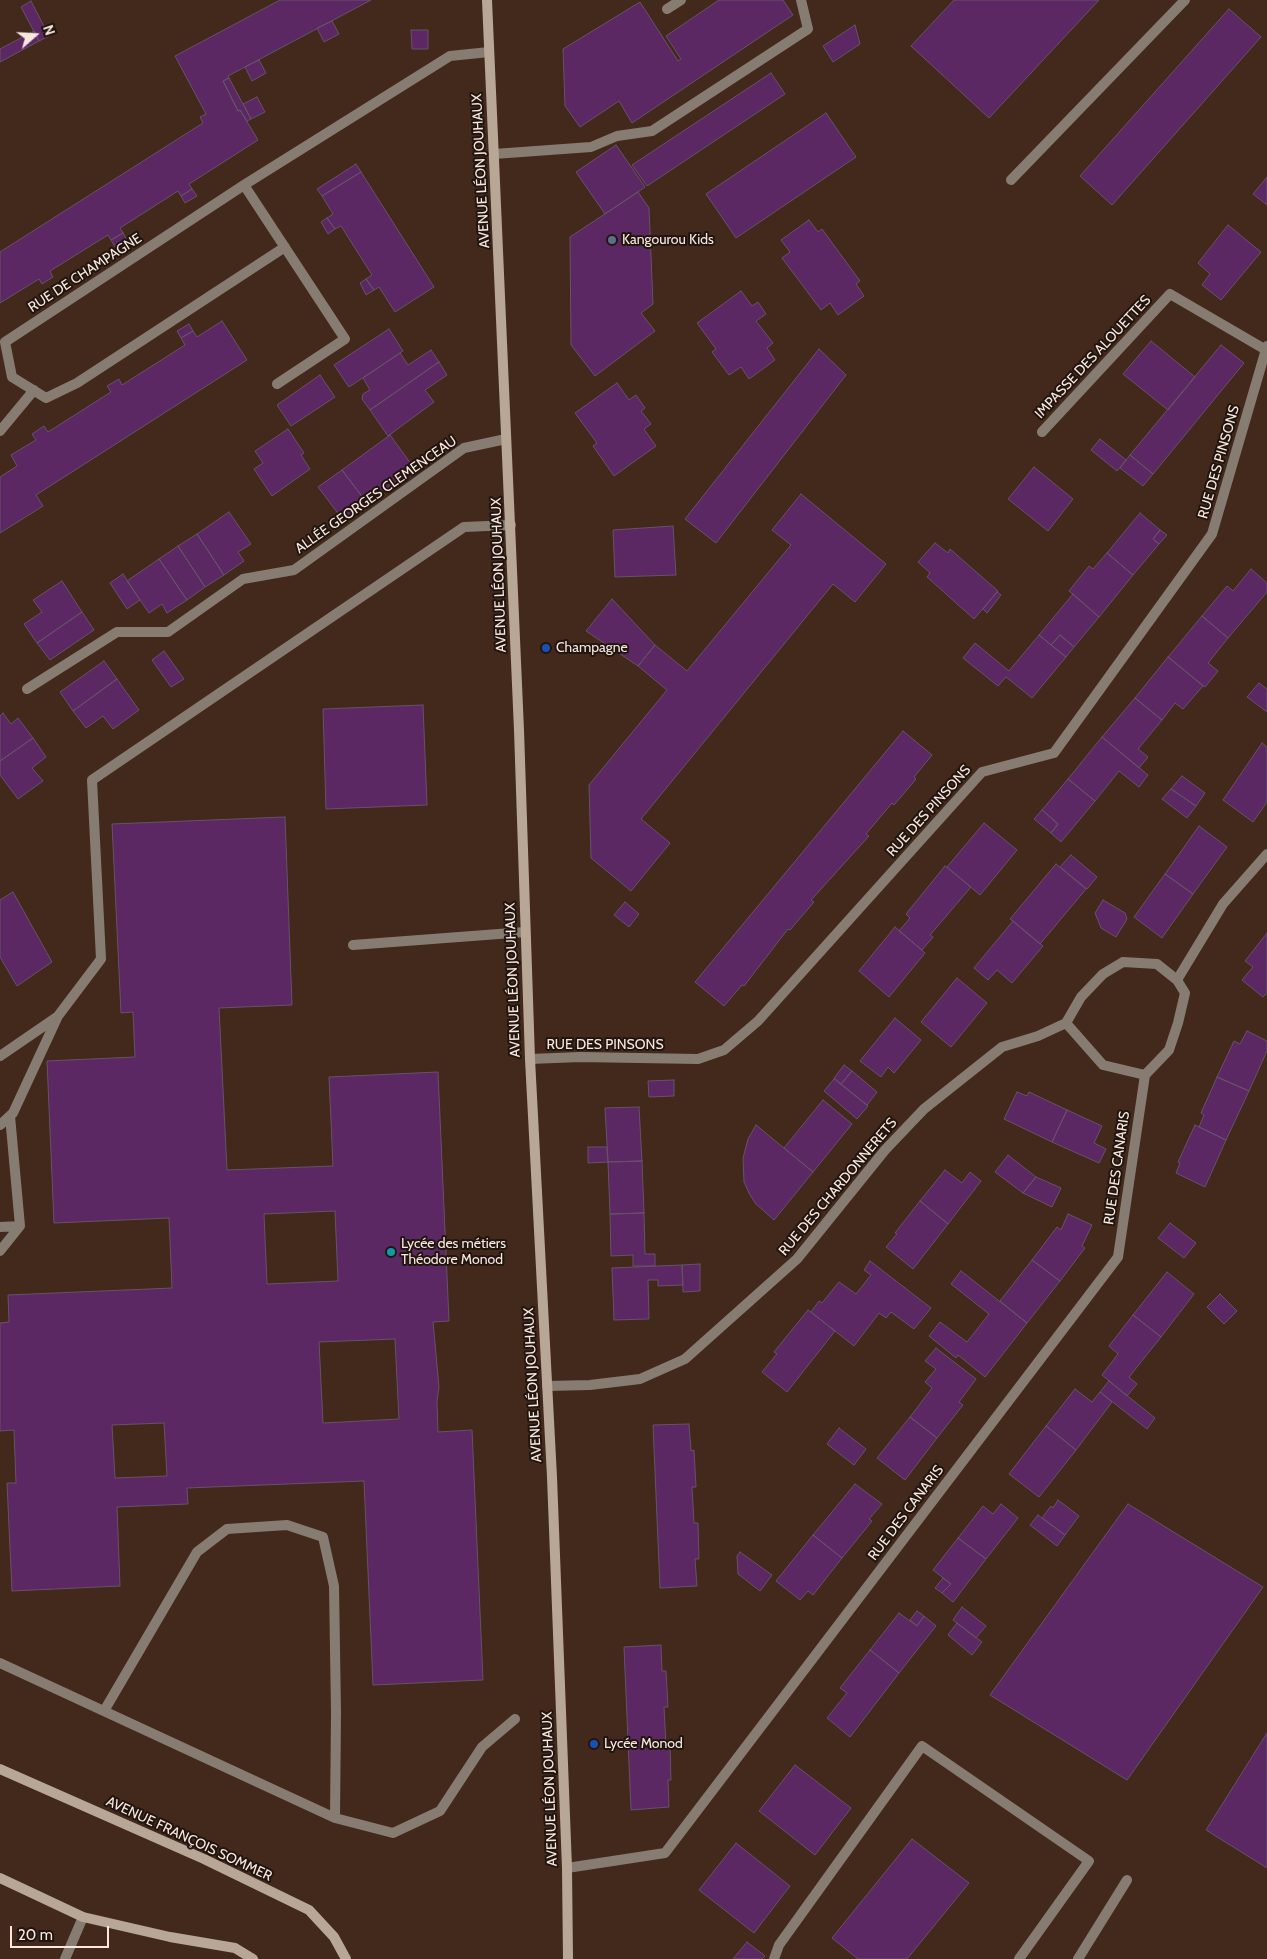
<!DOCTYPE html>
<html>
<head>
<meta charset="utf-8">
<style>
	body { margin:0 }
	#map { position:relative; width:1267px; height:1959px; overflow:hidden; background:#42291b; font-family:Cabin,sans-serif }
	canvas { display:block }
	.north { position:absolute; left:10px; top:10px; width:50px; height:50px; -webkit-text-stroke:4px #20150f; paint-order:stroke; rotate:71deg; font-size:14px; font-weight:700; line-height:20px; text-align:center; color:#fae8e0 }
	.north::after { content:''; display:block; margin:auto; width:18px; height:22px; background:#fae8e0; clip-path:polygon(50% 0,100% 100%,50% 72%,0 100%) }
	.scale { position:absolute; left:10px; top:1926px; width:99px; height:22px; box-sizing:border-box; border:2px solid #fae8e0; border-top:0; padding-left:6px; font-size:15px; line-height:18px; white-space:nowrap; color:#fae8e0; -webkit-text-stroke:4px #20150f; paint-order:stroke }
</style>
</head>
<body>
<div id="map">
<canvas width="1267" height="1959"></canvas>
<div class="north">N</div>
<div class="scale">20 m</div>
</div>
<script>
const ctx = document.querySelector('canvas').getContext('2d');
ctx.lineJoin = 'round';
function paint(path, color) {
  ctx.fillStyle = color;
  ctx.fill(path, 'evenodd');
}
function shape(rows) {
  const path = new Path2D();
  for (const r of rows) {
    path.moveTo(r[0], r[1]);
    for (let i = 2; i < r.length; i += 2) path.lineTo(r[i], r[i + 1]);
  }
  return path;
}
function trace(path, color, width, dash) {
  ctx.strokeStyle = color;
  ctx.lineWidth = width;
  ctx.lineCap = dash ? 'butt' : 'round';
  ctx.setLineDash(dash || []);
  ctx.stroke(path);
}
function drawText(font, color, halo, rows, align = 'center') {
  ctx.font = font + ' Cabin,sans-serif';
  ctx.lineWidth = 4;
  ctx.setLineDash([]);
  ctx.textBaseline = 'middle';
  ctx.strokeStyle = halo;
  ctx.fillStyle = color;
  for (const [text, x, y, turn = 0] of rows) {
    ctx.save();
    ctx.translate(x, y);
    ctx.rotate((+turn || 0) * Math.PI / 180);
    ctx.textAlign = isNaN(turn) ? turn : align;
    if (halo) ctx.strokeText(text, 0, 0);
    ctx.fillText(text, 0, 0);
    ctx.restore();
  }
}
const building = shape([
	[280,0,371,0,228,76,229,78,223,81,238,111,240,110,258,140,189,184,192,189,181,196,178,191,120,228,123,233,111,240,108,235,50,271,53,277,42,284,39,279,0,303,0,252,203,123,200,117,206,114,175,56,280,0],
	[719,0,783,0,793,15,632,123,619,101,580,127,565,106,563,49,640,2,678,61,681,59,666,36,719,0],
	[954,0,1099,0,989,118,911,46,954,0],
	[31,1,49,36,39,41,21,7,31,1],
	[1229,9,1261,37,1112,205,1080,176,1229,9],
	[332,21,339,34,324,42,317,28,332,21],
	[855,25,860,44,833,62,823,46,855,25],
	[411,30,428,30,428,49,412,49,411,30],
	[34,31,39,41,0,62,0,49,34,31],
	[259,60,266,73,252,81,245,67,259,60],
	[771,73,785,94,647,186,632,165,771,73],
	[229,78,251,119,247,121,240,110,238,111,223,81,229,78],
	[257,97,265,112,251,119,243,104,257,97],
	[826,113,856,157,736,238,706,194,826,113],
	[616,145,645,187,605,214,576,172,616,145],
	[356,164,361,172,322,196,317,189,356,164],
	[361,172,434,287,395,312,379,287,374,290,366,279,372,275,341,226,335,229,327,218,333,214,322,196,361,172],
	[1267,177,1267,205,1253,194,1267,177],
	[192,189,197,196,185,203,181,196,192,189],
	[638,192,649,208,653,304,641,313,655,331,595,376,571,345,570,237,638,192],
	[327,218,335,229,328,234,321,222,327,218],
	[809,220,818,232,822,229,860,281,856,284,864,296,838,315,830,303,821,310,782,258,790,252,781,240,809,220],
	[1228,225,1261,252,1221,300,1202,285,1210,274,1198,263,1228,225],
	[123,233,127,240,115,247,111,240,123,233],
	[366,279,374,290,366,295,360,283,366,279],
	[741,291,752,306,758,302,766,314,756,321,773,343,767,348,775,360,749,379,741,367,729,375,712,352,716,349,697,323,741,291],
	[222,321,247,360,36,495,43,506,0,533,0,477,17,466,11,455,36,440,32,434,44,426,48,432,111,392,107,386,119,379,122,385,185,345,181,338,193,331,197,337,222,321],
	[189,324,193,331,181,338,177,331,189,324],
	[389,329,403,351,349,387,334,365,389,329],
	[1151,341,1195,377,1168,410,1123,374,1151,341],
	[1221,345,1244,363,1153,474,1130,455,1221,345],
	[819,349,846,375,716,543,685,519,819,349],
	[431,350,439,362,370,410,362,399,363,394,370,390,363,378,400,353,408,365,431,350],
	[439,362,447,375,425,390,434,402,388,436,370,410,439,362],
	[320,375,335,397,291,426,277,405,320,375],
	[617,383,629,400,636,395,645,408,641,411,651,424,644,429,656,446,614,476,593,446,597,443,575,413,617,383],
	[288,429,304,453,301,455,310,469,272,496,254,469,263,463,255,451,288,429],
	[390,435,414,468,367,503,342,470,390,435],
	[1100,439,1126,460,1117,471,1091,450,1100,439],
	[1130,455,1153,474,1143,486,1120,468,1130,455],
	[1034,467,1073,499,1048,531,1008,499,1034,467],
	[342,470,367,503,343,520,318,487,342,470],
	[801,494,886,564,855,602,833,584,641,819,670,843,631,891,591,858,589,785,667,690,638,666,655,645,687,671,791,545,772,530,801,494],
	[229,512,251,544,238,552,244,561,224,575,197,534,229,512],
	[1140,513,1160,530,1153,539,1159,544,1133,575,1107,553,1140,513],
	[673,526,676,575,615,577,613,530,673,526],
	[1160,530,1167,535,1159,544,1153,539,1160,530],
	[197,534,224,575,205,587,178,546,197,534],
	[935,543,948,553,950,549,998,591,974,619,927,577,930,573,918,562,935,543],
	[178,546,205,587,187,600,159,559,178,546],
	[1107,553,1133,575,1099,617,1069,591,1089,566,1093,569,1107,553],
	[159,559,187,600,167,613,162,604,149,613,127,581,159,559],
	[1251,569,1267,583,1267,592,1228,638,1202,616,1227,586,1233,591,1251,569],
	[123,574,140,600,127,609,110,583,123,574],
	[62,581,82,612,37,643,24,624,42,612,33,600,62,581],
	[997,592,1001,595,987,613,983,609,997,592],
	[1073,594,1099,617,1074,647,1060,635,1051,645,1039,635,1073,594],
	[612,599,655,645,638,666,586,631,612,599],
	[82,612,94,630,50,660,37,643,82,612],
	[1202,616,1228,638,1208,663,1218,671,1205,687,1168,657,1202,616],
	[1039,635,1066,657,1032,698,1006,677,998,686,963,658,975,643,1009,671,1039,635],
	[1060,635,1074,647,1066,657,1051,645,1060,635],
	[164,651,184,679,171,687,152,660,164,651],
	[1168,657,1203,686,1183,709,1175,703,1162,720,1135,698,1168,657],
	[104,661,117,679,73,711,60,692,104,661],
	[117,679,139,710,113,729,103,716,86,728,73,711,117,679],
	[1259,683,1267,689,1267,712,1247,697,1259,683],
	[1135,698,1162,720,1138,749,1148,757,1139,768,1102,737,1135,698],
	[423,705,427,805,326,809,323,709,423,705],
	[3,713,11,724,18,718,33,738,0,761,0,716,3,713],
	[903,731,932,755,914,777,916,779,894,805,892,803,866,834,869,836,811,900,814,902,790,930,788,929,744,986,742,985,724,1006,695,982,903,731],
	[1102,737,1148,775,1139,787,1119,771,1095,801,1068,779,1102,737],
	[33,738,46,757,32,768,43,781,18,799,0,775,0,761,33,738],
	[1262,743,1267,747,1267,802,1253,822,1223,800,1262,743],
	[1182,776,1205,793,1196,806,1171,789,1182,776],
	[1068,779,1095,801,1061,842,1051,833,1058,824,1042,810,1068,779],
	[1171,789,1196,806,1187,818,1162,799,1171,789],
	[1042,810,1058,824,1051,833,1034,819,1042,810],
	[285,817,292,1005,219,1008,227,1170,333,1166,329,1077,438,1072,449,1321,433,1322,439,1387,437,1402,438,1432,472,1430,483,1680,373,1685,364,1481,187,1488,188,1504,117,1507,120,1586,12,1591,7,1483,16,1483,14,1430,0,1431,0,1323,9,1322,8,1295,172,1288,169,1218,54,1223,47,1061,135,1057,133,1012,121,1013,112,824,285,817],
	[335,1211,338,1281,267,1284,264,1214,335,1211],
	[395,1339,399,1419,323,1423,319,1342,395,1339],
	[164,1423,167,1476,115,1478,112,1425,164,1423],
	[984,823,1017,850,980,895,947,867,984,823],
	[1199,826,1227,847,1193,894,1165,874,1199,826],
	[1071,855,1097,877,1087,889,1060,867,1071,855],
	[1056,864,1086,889,1040,944,1010,919,1056,864],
	[945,866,971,887,930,935,933,937,922,950,899,931,910,918,906,914,945,866],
	[1165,874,1193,894,1162,938,1134,917,1165,874],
	[13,892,52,962,17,986,0,957,0,900,13,892],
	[1103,900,1125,913,1127,919,1116,937,1101,928,1095,913,1103,900],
	[625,902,639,914,629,927,614,915,625,902],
	[1013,921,1043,946,1012,983,997,970,988,980,974,968,1013,921],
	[895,927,925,953,889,997,859,971,895,927],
	[1267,933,1267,993,1263,997,1242,980,1253,967,1245,961,1267,933],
	[957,978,987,1003,951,1047,921,1022,957,978],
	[895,1018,921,1040,894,1073,888,1067,881,1077,860,1061,895,1018],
	[1247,1031,1267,1041,1267,1051,1249,1091,1217,1077,1234,1041,1240,1044,1247,1031],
	[844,1065,852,1071,841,1084,834,1078,844,1065],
	[852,1071,877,1092,867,1105,841,1084,852,1071],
	[1217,1077,1249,1091,1226,1140,1199,1127,1204,1115,1201,1113,1217,1077],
	[834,1079,868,1106,857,1119,824,1091,834,1079],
	[674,1080,674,1096,649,1097,648,1081,674,1080],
	[1017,1092,1027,1096,1029,1092,1067,1110,1052,1142,1004,1119,1017,1092],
	[823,1100,852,1124,813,1172,784,1148,823,1100],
	[639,1107,642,1161,608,1162,605,1108,639,1107],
	[1067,1110,1102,1126,1094,1143,1106,1149,1099,1163,1052,1142,1067,1110],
	[756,1125,813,1172,774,1220,756,1204,750,1195,744,1182,743,1158,748,1139,756,1125],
	[1195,1125,1226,1140,1205,1187,1176,1173,1180,1163,1178,1162,1195,1125],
	[588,1147,607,1147,608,1162,588,1163,588,1147],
	[1008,1155,1036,1177,1023,1193,995,1172,1008,1155],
	[642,1161,644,1213,610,1214,608,1162,642,1161],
	[945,1170,962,1183,970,1172,981,1181,948,1224,920,1201,945,1170],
	[1036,1177,1061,1188,1052,1207,1023,1193,1036,1177],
	[920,1201,948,1224,913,1269,886,1247,897,1234,895,1233,920,1201],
	[644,1213,645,1254,655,1254,655,1266,633,1266,633,1255,611,1256,610,1214,644,1213],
	[1068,1214,1092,1225,1082,1246,1085,1248,1060,1281,1032,1260,1057,1227,1061,1230,1068,1214],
	[1170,1223,1196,1243,1184,1258,1158,1238,1170,1223],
	[1032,1260,1060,1281,1027,1323,1000,1301,1032,1260],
	[870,1261,931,1308,914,1329,891,1312,886,1318,879,1313,854,1346,811,1312,819,1301,822,1303,839,1282,856,1294,871,1275,864,1270,870,1261],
	[700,1264,700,1291,683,1292,682,1265,700,1264],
	[682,1265,683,1285,658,1286,658,1280,648,1280,649,1319,614,1320,612,1268,682,1265],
	[961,1271,1027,1323,985,1377,958,1355,956,1358,929,1336,940,1322,967,1342,989,1314,951,1284,961,1271],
	[1167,1272,1194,1294,1161,1337,1133,1315,1167,1272],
	[1220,1294,1237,1311,1224,1324,1207,1307,1220,1294],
	[808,1310,835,1331,787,1392,762,1372,777,1354,774,1352,808,1310],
	[1133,1315,1161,1337,1129,1377,1137,1384,1127,1396,1102,1375,1118,1354,1109,1346,1133,1315],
	[936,1348,976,1379,959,1402,963,1405,937,1438,910,1417,932,1388,925,1382,936,1369,925,1361,936,1348],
	[1109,1381,1155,1418,1147,1429,1100,1392,1109,1381],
	[1075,1389,1092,1402,1100,1392,1112,1402,1076,1450,1046,1426,1075,1389],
	[910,1417,937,1438,905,1480,877,1458,910,1417],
	[689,1424,691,1451,694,1450,696,1487,692,1487,694,1523,698,1523,699,1559,695,1559,697,1586,660,1588,653,1425,689,1424],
	[1046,1426,1076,1450,1039,1497,1009,1474,1046,1426],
	[839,1428,866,1449,854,1465,827,1444,839,1428],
	[855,1484,882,1504,869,1519,872,1521,842,1558,813,1535,855,1484],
	[1058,1500,1079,1516,1065,1535,1042,1518,1051,1506,1053,1508,1058,1500],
	[1001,1504,1018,1518,986,1559,958,1538,983,1506,993,1514,1001,1504],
	[1128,1504,1263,1587,1127,1780,990,1695,1128,1504],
	[1038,1515,1065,1535,1057,1546,1030,1525,1038,1515],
	[813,1535,842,1558,813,1595,808,1591,800,1600,776,1581,813,1535],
	[958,1538,986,1559,953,1602,942,1593,951,1584,933,1570,958,1538],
	[740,1552,772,1575,760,1591,738,1574,737,1556,740,1552],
	[943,1578,951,1584,942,1593,935,1588,943,1578],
	[962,1607,986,1626,976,1638,953,1620,962,1607],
	[917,1611,924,1616,917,1626,910,1620,917,1611],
	[899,1613,917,1626,924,1616,936,1626,899,1673,870,1650,899,1613],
	[957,1623,982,1642,972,1655,948,1635,957,1623],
	[661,1645,662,1671,666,1671,668,1707,664,1707,666,1745,670,1745,671,1780,668,1780,669,1807,631,1810,624,1647,661,1645],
	[870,1650,899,1673,850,1737,827,1718,847,1693,840,1688,870,1650],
	[1267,1733,1267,1868,1206,1830,1267,1733],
	[795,1765,851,1808,815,1855,759,1811,795,1765],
	[912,1839,969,1883,907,1959,858,1959,832,1938,912,1839],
	[736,1843,790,1886,754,1933,699,1890,736,1843],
	[747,1942,765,1956,762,1959,733,1959,747,1942]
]);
paint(building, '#5c2864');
trace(building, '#665269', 1);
trace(shape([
	[667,9,681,0],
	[494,154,591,147,617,136,652,131,808,29,801,0],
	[1011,180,1185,0],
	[244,185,345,339,277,384],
	[285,247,77,383,46,398,12,377,5,342,244,185,450,56,489,52],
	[0,431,34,390],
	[27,689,117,632,168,632,243,579,294,570,464,448,506,439],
	[353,945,525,932],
	[0,1056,57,1017],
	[0,1125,13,1113,58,1016,101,959,92,780,464,527,511,525],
	[0,1227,20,1226],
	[0,1251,20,1226,10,1116],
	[0,1663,335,1818,393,1833,440,1811,482,1747,515,1719],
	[104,1711,197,1552,227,1529,287,1525,323,1537,334,1586,336,1712,335,1818],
	[65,1959,83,1917],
	[774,1959,779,1945,922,1746,1089,1861,1019,1959],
	[1078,1959,1127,1880]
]), '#877c72', 10);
trace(shape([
	[1042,432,1170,294,1266,350],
	[1123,962,1157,964,1177,980,1185,993,1178,1023,1169,1050,1145,1075,1103,1065,1066,1023,1081,997,1103,974,1123,962],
	[1177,980,1223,904,1267,854],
	[530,1059,580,1057,698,1059,724,1050,758,1021,982,772,1054,753,1212,534,1267,346],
	[547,1386,590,1385,640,1379,685,1359,797,1259,885,1150,924,1109,1002,1047,1038,1036,1066,1023],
	[567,1868,665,1853,1118,1257,1145,1075]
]), '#877c72', 10);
trace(shape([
	[487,0,519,730,530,1059,552,1477,567,1868,568,1959],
	[0,1769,204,1859,309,1910,334,1937,346,1959],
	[0,1878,83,1917,170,1937,235,1948,253,1959]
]), '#b8a797', 10);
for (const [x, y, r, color] of [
	[612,240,5,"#5c6f8a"],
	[546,648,5,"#1a4fb4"],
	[391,1252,5,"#0f9aa8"],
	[594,1744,5,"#1a4fb4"]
]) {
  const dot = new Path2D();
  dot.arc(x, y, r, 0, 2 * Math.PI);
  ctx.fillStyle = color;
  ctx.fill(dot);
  trace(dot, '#20150f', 2);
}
drawText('14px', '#fae8e0', '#20150f', [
	["AVENUE LÉON JOUHAUX",481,171,-93],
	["RUE DE CHAMPAGNE",85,273,-33],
	["IMPASSE DES ALOUETTES",1093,357,-47],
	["RUE DES PINSONS",1219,462,-74],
	["ALLÉE GEORGES CLEMENCEAU",376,495,-35],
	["AVENUE LÉON JOUHAUX",499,575,-92],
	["RUE DES PINSONS",929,811,-48],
	["AVENUE LÉON JOUHAUX",513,980,-92],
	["RUE DES PINSONS",605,1045],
	["RUE DES CANARIS",1117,1168,-82],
	["RUE DES CHARDONNERETS",838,1187,-50],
	["AVENUE LÉON JOUHAUX",533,1385,-93],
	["RUE DES CANARIS",906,1513,-53],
	["AVENUE LÉON JOUHAUX",550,1789,-92],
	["AVENUE FRANÇOIS SOMMER",189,1839,25]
]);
drawText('14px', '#fae8e0', '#20150f', [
	["Kangourou Kids",622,240],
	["Champagne",556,648],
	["Lycée des métiers",401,1244],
	["Théodore Monod",401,1260],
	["Lycée Monod",604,1744]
], 'left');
</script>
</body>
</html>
